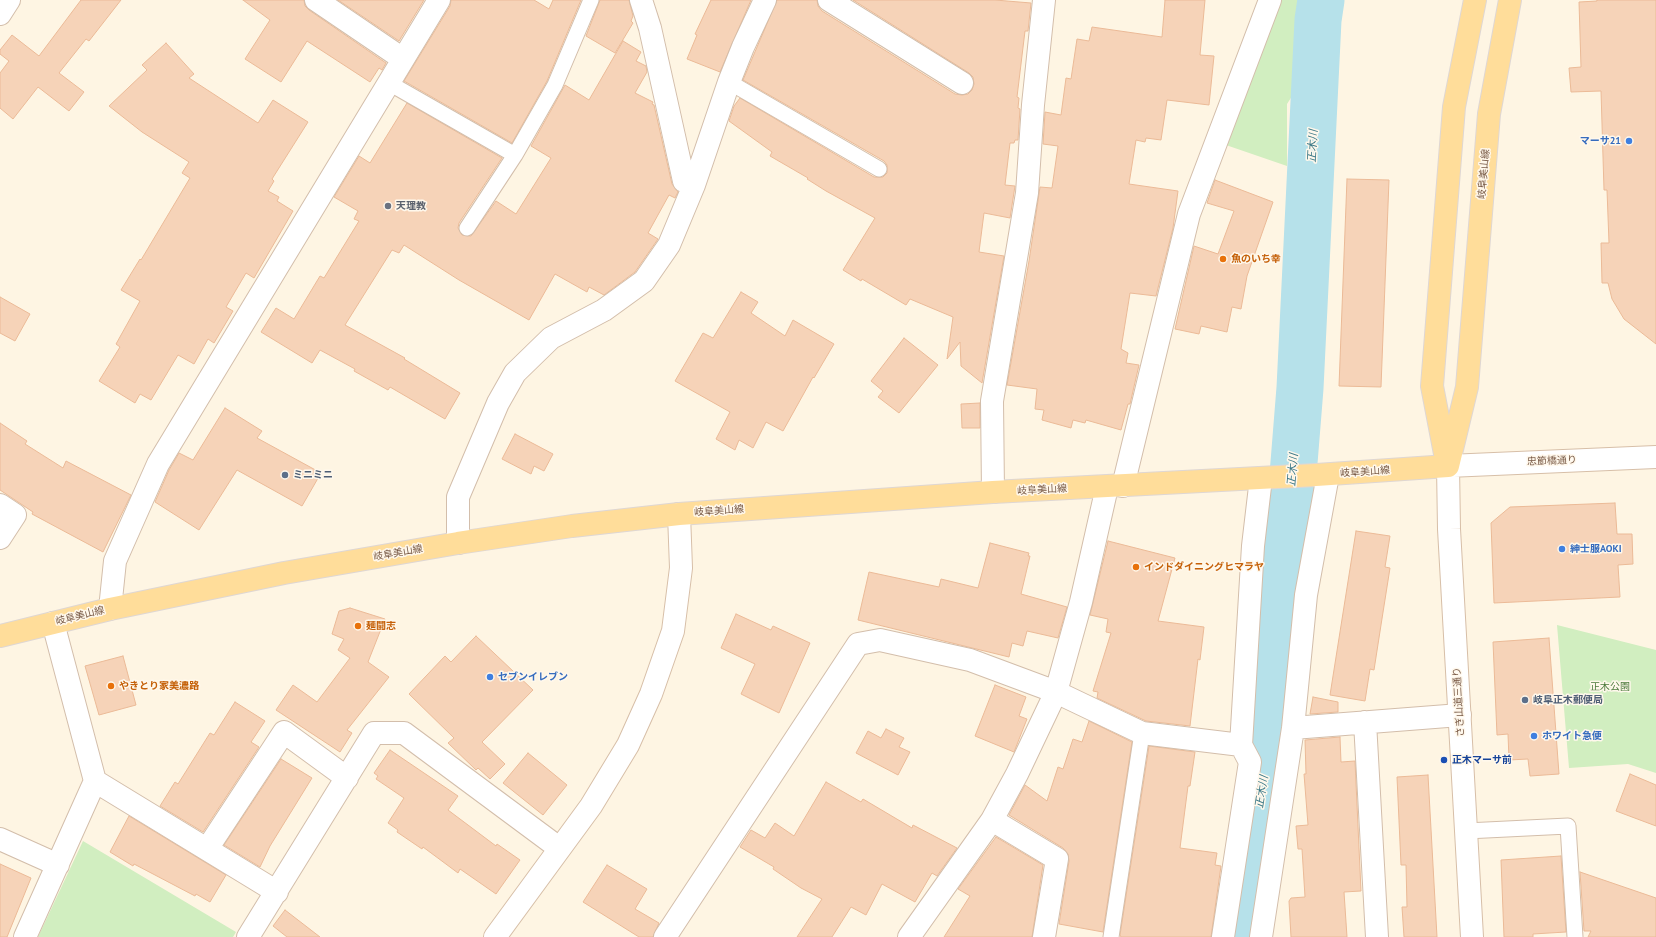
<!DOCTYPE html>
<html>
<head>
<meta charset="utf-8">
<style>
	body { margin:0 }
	canvas { display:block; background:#fef5e3 }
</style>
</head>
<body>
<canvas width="1656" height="937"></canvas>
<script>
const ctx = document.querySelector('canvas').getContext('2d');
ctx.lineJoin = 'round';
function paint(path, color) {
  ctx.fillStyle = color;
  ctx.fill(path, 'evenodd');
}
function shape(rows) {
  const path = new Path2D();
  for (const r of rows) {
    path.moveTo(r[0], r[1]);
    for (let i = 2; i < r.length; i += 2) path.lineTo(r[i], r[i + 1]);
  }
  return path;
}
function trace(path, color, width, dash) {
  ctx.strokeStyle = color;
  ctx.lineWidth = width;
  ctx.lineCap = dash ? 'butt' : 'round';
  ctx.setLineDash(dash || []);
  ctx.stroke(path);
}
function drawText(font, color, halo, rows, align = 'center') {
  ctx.font = font + ' "PT Sans","Noto Sans JP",sans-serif';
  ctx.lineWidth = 3;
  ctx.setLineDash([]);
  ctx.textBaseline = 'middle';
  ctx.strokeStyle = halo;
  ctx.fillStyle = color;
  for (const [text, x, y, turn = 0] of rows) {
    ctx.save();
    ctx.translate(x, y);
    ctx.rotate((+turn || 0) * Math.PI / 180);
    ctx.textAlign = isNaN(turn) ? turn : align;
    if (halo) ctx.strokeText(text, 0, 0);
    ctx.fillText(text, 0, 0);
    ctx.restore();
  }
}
paint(shape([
	[1275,0,1301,0,1297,35,1296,90,1287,104,1287,166,1223,144],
	[1557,625,1656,650,1656,773,1628,764,1569,768],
	[83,841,236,932,233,937,38,937]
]), '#d1eec0');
trace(shape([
	[1240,937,1270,738,1282,612,1300,388,1318,20,1321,0]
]), '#b6e1ea', 47);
const building = shape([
	[81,0,121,0,89,41,86,39,59,73,84,92,69,111,38,87,13,119,0,108,0,73,9,61,0,54,0,50,12,35,39,56,81,0],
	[243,0,304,0,305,6,309,10,386,63,382,70,379,68,370,82,307,41,281,82,245,59,270,20,243,0],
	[338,0,424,0,399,41,338,0],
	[451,0,534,0,549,9,553,0,581,0,547,81,512,143,404,81,450,6,451,0],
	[600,0,629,0,633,16,631,21,633,23,615,53,586,36,600,0],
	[711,0,751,0,720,72,687,59,697,35,695,34,711,0],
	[777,0,817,0,818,6,822,11,955,94,962,95,968,94,972,90,974,84,973,77,969,73,853,0,995,0,1031,3,1028,31,1025,31,1017,97,1019,98,1018,108,1020,109,1018,140,1015,140,1014,143,1010,143,1005,185,1015,186,1010,218,984,213,979,252,1004,256,982,383,961,366,960,342,947,359,953,317,910,299,906,305,862,279,861,281,843,270,875,218,826,191,807,179,808,178,770,156,772,152,729,121,734,106,740,98,874,177,883,177,887,173,887,165,884,161,743,80,777,0],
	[1165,0,1205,0,1200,55,1214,56,1209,105,1167,100,1161,140,1146,138,1145,142,1136,140,1129,184,1178,191,1173,228,1156,296,1130,293,1121,349,1128,353,1126,363,1139,365,1130,404,1128,404,1121,430,1086,420,1085,423,1073,420,1071,428,1042,420,1044,410,1035,409,1037,389,1007,385,1029,261,1040,187,1052,188,1058,146,1043,144,1045,112,1061,115,1066,78,1071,79,1077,39,1089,41,1092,27,1162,37,1165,0],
	[1597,0,1656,0,1656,344,1624,319,1612,299,1608,283,1602,283,1601,243,1609,243,1607,190,1604,190,1601,91,1571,92,1569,68,1581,67,1579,2,1597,1,1597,0],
	[623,41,641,52,636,61,646,66,647,72,635,93,653,102,652,104,654,105,672,184,678,192,675,198,669,195,648,233,658,239,635,272,604,295,589,287,587,292,555,274,529,320,459,280,404,245,399,253,392,250,345,325,405,358,404,359,460,393,445,419,390,387,388,390,354,371,355,369,320,350,312,363,261,332,276,308,294,319,320,276,324,278,359,221,354,219,358,211,334,197,359,156,370,163,407,103,502,158,459,223,458,228,462,235,471,236,496,201,516,214,551,158,531,146,565,85,589,100,623,41],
	[166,43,194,74,189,78,258,123,273,100,308,122,272,179,274,181,268,191,279,197,277,201,293,211,254,278,246,273,226,307,233,311,214,343,208,339,194,364,178,355,151,400,140,394,135,403,99,381,120,347,116,344,140,301,121,290,140,259,141,260,190,178,182,173,189,162,142,132,109,106,147,70,142,65,166,43],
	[1347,179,1389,180,1381,387,1339,386,1347,179],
	[1215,180,1273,202,1247,276,1241,309,1232,307,1227,332,1201,326,1199,334,1175,329,1194,246,1218,254,1234,211,1207,203,1215,180],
	[741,292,758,302,751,313,785,336,793,320,834,344,814,378,813,377,783,431,766,422,753,448,739,440,735,450,716,439,730,412,675,381,703,333,713,338,741,292],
	[0,297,30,314,15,341,0,333,0,297],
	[904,338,938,365,899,413,878,397,883,391,871,381,904,338],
	[980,403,980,428,962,428,961,404,980,403],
	[225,408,262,431,257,438,321,473,302,506,237,470,199,530,155,502,169,470,179,453,193,460,225,408],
	[0,423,27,441,25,444,63,468,66,461,131,495,103,552,32,514,33,512,0,490,0,423],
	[515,434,553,454,544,471,534,466,531,474,502,459,515,434],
	[1615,503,1617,534,1632,534,1633,564,1618,565,1620,597,1494,603,1491,523,1510,507,1615,503],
	[1356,531,1390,536,1385,567,1390,568,1381,625,1374,670,1370,669,1365,701,1330,695,1356,531],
	[1108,541,1175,558,1158,621,1204,627,1200,660,1198,659,1190,726,1146,721,1097,698,1098,692,1093,691,1111,633,1106,632,1108,619,1090,615,1108,541],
	[990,543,1029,553,1028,556,1030,556,1021,594,1067,607,1058,638,1027,631,1023,646,1012,643,1009,657,858,620,869,572,939,587,941,579,978,588,990,543],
	[350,608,385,619,368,662,389,677,347,730,352,733,340,752,276,710,293,685,317,702,350,658,338,650,344,639,332,634,339,611,350,608],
	[736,614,771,630,773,626,810,643,779,713,741,694,755,664,721,648,736,614],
	[476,636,533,690,482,742,505,764,490,779,478,768,476,770,448,743,454,738,409,694,445,656,451,662,476,636],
	[1549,638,1559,774,1530,776,1528,759,1509,760,1508,734,1497,735,1493,642,1549,638],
	[123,656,136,705,99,715,85,666,123,656],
	[995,685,1026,697,1019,716,1027,719,1014,752,975,736,995,685],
	[1313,697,1338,702,1338,712,1310,714,1313,697],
	[235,702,265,721,251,742,259,747,203,832,160,806,175,782,178,784,210,733,214,735,235,702],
	[1089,721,1132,742,1103,932,1059,924,1069,861,1068,854,1063,848,1009,815,1025,785,1047,801,1058,767,1063,769,1073,739,1082,742,1089,721],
	[886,729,904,738,899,747,910,752,898,775,856,753,868,731,881,738,886,729],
	[1340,737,1341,762,1355,761,1361,891,1344,892,1347,937,1291,937,1289,901,1291,898,1305,897,1302,849,1298,849,1296,826,1308,825,1304,774,1306,774,1305,740,1340,737],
	[1149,746,1195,752,1190,786,1188,786,1180,848,1217,853,1215,865,1221,866,1211,937,1121,937,1120,935,1149,746],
	[390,750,458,796,448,810,496,846,497,844,520,860,496,894,460,869,458,873,423,847,422,849,397,832,398,830,388,823,404,798,376,779,378,776,374,773,390,750],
	[528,753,567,785,543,815,503,783,528,753],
	[281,759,312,778,270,846,260,867,224,845,281,759],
	[1630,774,1656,785,1656,826,1616,811,1630,774],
	[1428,775,1437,937,1404,937,1402,907,1407,907,1406,865,1401,865,1397,777,1428,775],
	[826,782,861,802,863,799,912,828,913,825,957,848,937,876,932,873,915,902,882,884,866,915,851,907,832,937,797,937,822,899,801,888,773,869,774,867,740,847,751,830,765,838,775,823,794,836,826,782],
	[129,816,226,875,210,902,196,894,195,896,134,864,133,866,110,852,129,816],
	[996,837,1043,865,1032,937,944,937,970,896,958,889,996,837],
	[1561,856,1566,932,1533,934,1533,937,1504,937,1501,860,1561,856],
	[0,864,31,878,7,937,0,937,0,864],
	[607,865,647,889,635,909,659,923,653,937,639,937,583,902,607,865],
	[1580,872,1656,898,1656,937,1588,937,1591,931,1584,931,1580,872],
	[285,910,320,937,287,937,273,926,285,910]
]);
paint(building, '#f6d3b8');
trace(building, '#ebba97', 1);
const lane = shape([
	[729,82,879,169],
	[389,83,515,155],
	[467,228,515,155,555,85,591,0],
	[1466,831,1568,826,1575,937],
	[1111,937,1142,733]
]);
const street = shape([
	[316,0,403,59],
	[641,0,650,28,684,181,694,185],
	[829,0,962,83],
	[0,14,9,0],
	[1123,486,1189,214,1270,0],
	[993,492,992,401,1027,193,1033,105,1044,0],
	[0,505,15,515,0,538],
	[458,543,458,497,498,403,515,373,551,338,604,310,644,281,669,245,694,185,729,82,743,47,765,0],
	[110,609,115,561,158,464,439,0],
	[1365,722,1377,937],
	[1293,728,1460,715],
	[95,781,277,892],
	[992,820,1057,859,1044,937],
	[0,839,58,865],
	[207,849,284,732,347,778],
	[25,937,95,781,53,623],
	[248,937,374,733,404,733,559,848],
	[665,937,858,644,880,640,970,660,1056,692,1142,733,1241,745],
	[909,937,992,820,1017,774,1056,692,1081,602,1107,487],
	[1223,937,1250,762,1241,745,1253,546,1261,478],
	[1261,937,1293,728,1306,595,1328,475]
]);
const secondary = shape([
	[495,937,591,806,628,745,651,694,673,631,681,568,679,514],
	[1472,937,1449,529,1448,466,1656,457]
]);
const primary = shape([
	[1446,459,1432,386,1454,107,1475,0],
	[1448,466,1467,387,1489,114,1510,0],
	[0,636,110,609,284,573,458,543,572,526,679,514,993,492,1316,475,1448,466]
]);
trace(lane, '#d3beab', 17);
trace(street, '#d3beab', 24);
trace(secondary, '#d7bfa8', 24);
trace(primary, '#dfd7d3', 24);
trace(lane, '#fff', 15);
trace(street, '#fff', 22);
trace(secondary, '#fff', 22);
trace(primary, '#ffdd9a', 22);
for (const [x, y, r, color] of [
	[1629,141,4,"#3f7fe0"],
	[388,206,4,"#6b7280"],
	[1223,259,4,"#e8710a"],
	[285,475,4,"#5c6f8a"],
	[1562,549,4,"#3f7fe0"],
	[1136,567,4,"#e8710a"],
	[358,626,4,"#e8710a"],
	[490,677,4,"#3f7fe0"],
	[111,686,4,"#e8710a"],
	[1525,700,4,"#5c6f8a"],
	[1534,736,4,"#3f7fe0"],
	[1444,760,4,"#1a4fb4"]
]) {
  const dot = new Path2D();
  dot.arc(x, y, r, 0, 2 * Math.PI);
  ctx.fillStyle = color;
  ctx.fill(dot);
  trace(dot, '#fff8ec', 1.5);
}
drawText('bold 10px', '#366cbe', '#fff8ec', [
	["マーサ21",1621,141,"right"],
	["紳士服AOKI",1570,549],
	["セブンイレブン",498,677],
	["ホワイト急便",1542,736]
], 'left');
drawText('10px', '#795a46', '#fff8ec', [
	["岐阜美山線",1484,174,-85],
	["忠節橋通り",1552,461,-2],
	["岐阜美山線",1365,472,-4],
	["岐阜美山線",1042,490,-3],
	["岐阜美山線",719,511,-4],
	["岐阜美山線",398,553,-10],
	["岐阜美山線",80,616,-14],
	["さぎ山道三通り",1459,702,-93]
]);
drawText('bold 10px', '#5b616d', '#fff8ec', [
	["天理教",396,206]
], 'left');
drawText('bold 10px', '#c56008', '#fff8ec', [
	["魚のいち幸",1231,259],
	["インドダイニングヒマラヤ",1144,567],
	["麺闘志",366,626],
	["やきとり家美濃路",119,686]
], 'left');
drawText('bold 10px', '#4e5e75', '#fff8ec', [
	["ミニミニ",293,475],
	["岐阜正木郵便局",1533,700]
], 'left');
drawText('10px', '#4b7a3b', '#fff8ec', [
	["正木公園",1610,687]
]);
drawText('bold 10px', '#164399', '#fff8ec', [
	["正木マーサ前",1452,760]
], 'left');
drawText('italic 11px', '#3b7887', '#fff8ec', [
	["正木川",1313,146,-87],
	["正木川",1293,470,-85],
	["正木川",1262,792,-81]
]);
</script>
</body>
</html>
